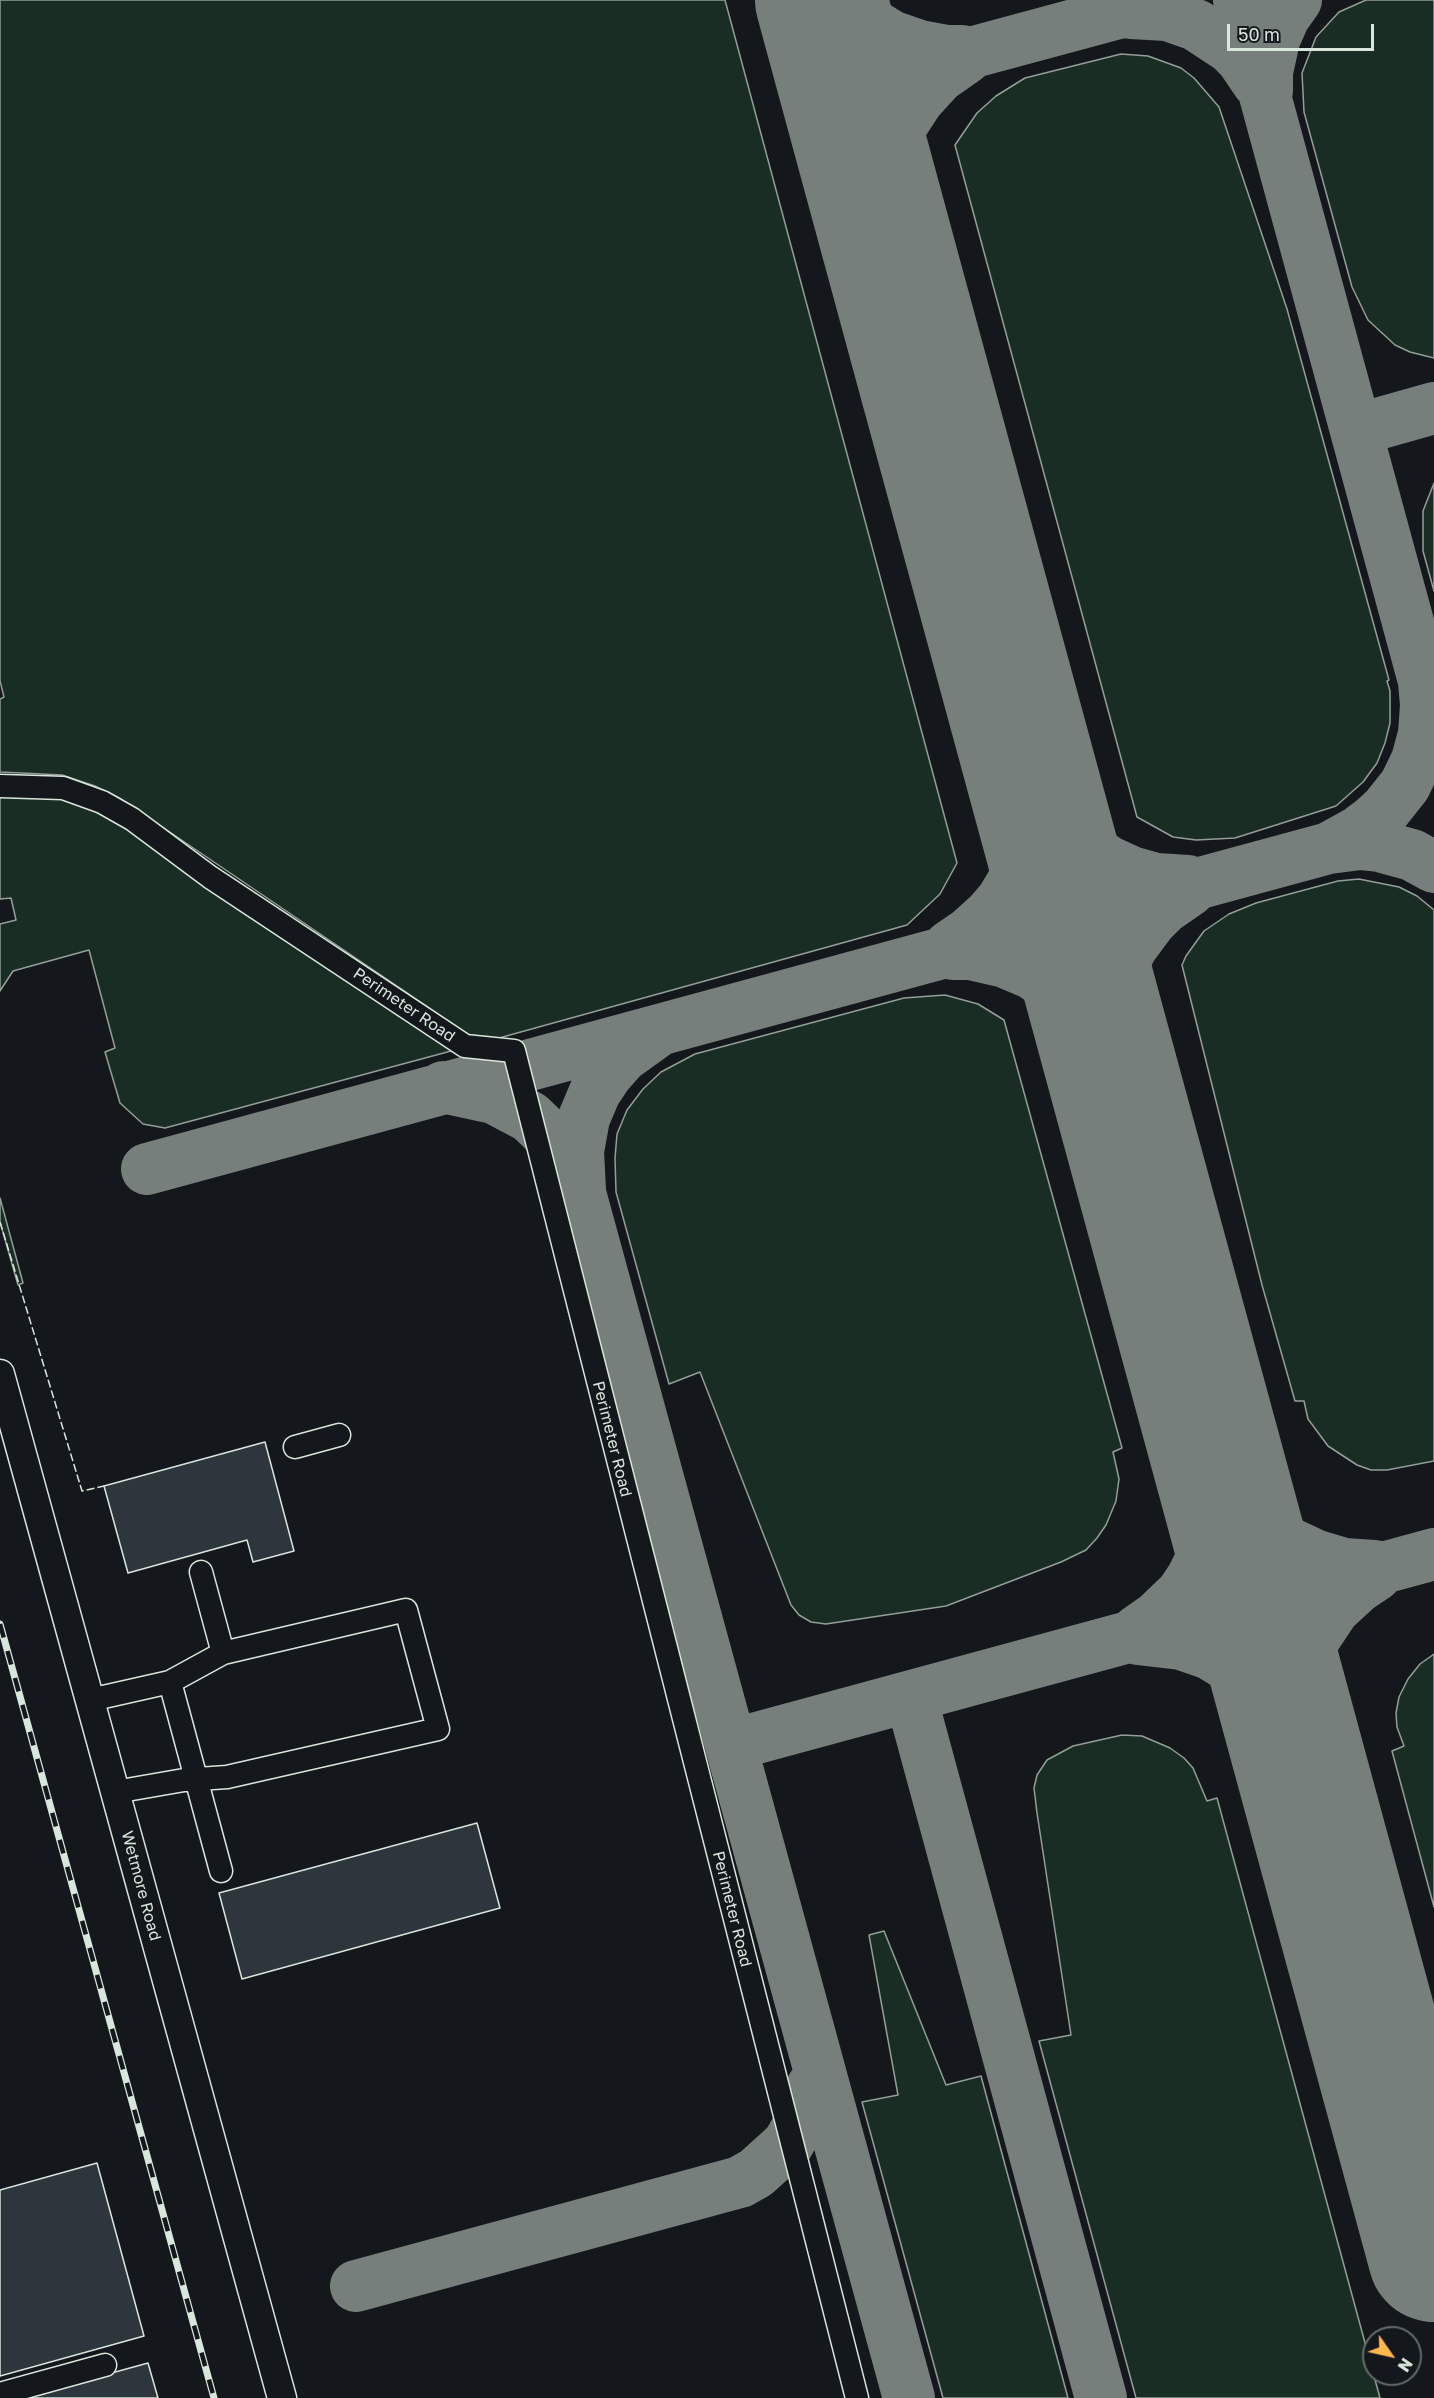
<!DOCTYPE html>
<html>
<head>
<meta charset="utf-8">
<style>
	body { margin:0 }
	#map { position:relative; width:1434px; height:2398px; overflow:hidden; background:#14181c; font-family:"Golos Text",sans-serif }
	canvas { display:block }
	.north { position:absolute; left:1362px; top:2326px; width:60px; height:60px; box-sizing:border-box; background:#14181c; border:2px solid #626a69; border-radius:50%; rotate:124deg; font-size:16px; font-weight:700; line-height:24px; text-align:center; color:#d8e6dc }
	.north::after { content:''; display:block; margin:auto; width:21px; height:27px; background:#ffb74d; clip-path:polygon(50% 0,100% 100%,50% 72%,0 100%) }
	.scale { position:absolute; left:1227px; top:24px; width:147px; height:27px; box-sizing:border-box; border:3px solid #d8e6dc; border-top:0; padding-left:8px; font-size:18px; line-height:21px; white-space:nowrap; color:#d8e6dc; -webkit-text-stroke:4px #14181c; paint-order:stroke }
</style>
</head>
<body>
<div id="map">
<canvas width="1434" height="2398"></canvas>
<div class="north">N</div>
<div class="scale">50 m</div>
</div>
<script>
const ctx = document.querySelector('canvas').getContext('2d');
ctx.lineJoin = 'round';
function paint(path, color) {
  ctx.fillStyle = color;
  ctx.fill(path, 'evenodd');
}
function shape(rows) {
  const path = new Path2D();
  for (const r of rows) {
    path.moveTo(r[0], r[1]);
    for (let i = 2; i < r.length; i += 2) path.lineTo(r[i], r[i + 1]);
  }
  return path;
}
function trace(path, color, width, dash) {
  ctx.strokeStyle = color;
  ctx.lineWidth = width;
  ctx.lineCap = dash ? 'butt' : 'round';
  ctx.setLineDash(dash || []);
  ctx.stroke(path);
}
function drawText(font, color, halo, rows, align = 'center') {
  ctx.font = font + ' "Golos Text",sans-serif';
  ctx.lineWidth = 4.5;
  ctx.setLineDash([]);
  ctx.textBaseline = 'middle';
  ctx.strokeStyle = halo;
  ctx.fillStyle = color;
  for (const [text, x, y, turn = 0] of rows) {
    ctx.save();
    ctx.translate(x, y);
    ctx.rotate((+turn || 0) * Math.PI / 180);
    ctx.textAlign = isNaN(turn) ? turn : align;
    if (halo) ctx.strokeText(text, 0, 0);
    ctx.fillText(text, 0, 0);
    ctx.restore();
  }
}
const green = shape([
	[0,0,725,0,957,863,940,894,907,925,481,1043,121,799,95,786,62,775,0,772,0,699,4,697,0,681,0,0],
	[1366,0,1434,0,1434,358,1410,352,1395,345,1368,320,1352,287,1304,112,1302,73,1316,37,1339,12,1366,0],
	[1121,54,1148,56,1181,68,1194,78,1219,107,1287,309,1389,680,1387,681,1390,691,1390,723,1385,743,1377,763,1363,782,1336,806,1235,838,1196,840,1173,837,1137,817,955,145,977,113,996,96,1025,78,1121,54],
	[1434,483,1434,591,1423,551,1423,511,1434,483],
	[0,794,52,796,101,811,449,1046,451,1051,165,1128,143,1124,120,1103,105,1052,115,1048,89,950,13,971,0,991,0,924,16,920,11,898,0,899,0,794],
	[1359,879,1399,887,1417,896,1434,910,1434,1461,1387,1470,1371,1470,1357,1465,1328,1446,1308,1419,1304,1401,1295,1401,1262,1285,1182,965,1186,956,1204,931,1229,914,1256,903,1338,881,1359,879],
	[945,995,978,1004,1004,1020,1122,1448,1113,1452,1119,1479,1116,1501,1106,1525,1097,1538,1086,1550,1061,1562,946,1606,826,1624,811,1622,799,1615,791,1605,700,1372,669,1384,616,1192,615,1158,617,1134,627,1110,643,1089,661,1072,695,1054,904,998,945,995],
	[0,1198,23,1283,18,1285,0,1222,0,1198],
	[1434,1654,1434,1907,1392,1751,1404,1746,1397,1727,1396,1713,1399,1697,1408,1679,1420,1664,1434,1654],
	[1122,1735,1142,1736,1170,1748,1184,1758,1193,1768,1207,1801,1217,1798,1380,2398,1136,2398,1039,2041,1071,2035,1037,1813,1034,1788,1037,1775,1047,1760,1073,1746,1122,1735],
	[884,1931,946,2085,981,2076,1068,2398,943,2398,862,2102,898,2095,869,1935,884,1931]
]);
paint(green, '#1a2d24');
trace(green, '#939e99', 1.5);
trace(shape([
	[843,0,865,20,891,36,920,46,947,51,962,51],
	[1239,0,1434,718],
	[1131,13,1167,15,1196,25,1231,48,1241,58,1258,83],
	[844,87,1115,14,1176,0],
	[1267,91,1267,72,1274,40,1284,17,1296,0],
	[892,261,884,202,885,177,891,150,903,123,918,100,939,77,966,58],
	[1356,430,1434,408],
	[1019,729,1046,799,1060,820,1084,845,1109,862,1131,872,1156,879,1188,881],
	[1329,848,1358,832,1374,820,1386,809,1405,785,1417,760,1424,734,1426,705,1424,682],
	[950,946,969,933,990,914,1002,900,1018,873,1027,843,1030,825,1030,794,1024,767],
	[953,954,970,954,1005,962,1031,973,1057,990,1081,1016,1092,1032,1110,1071],
	[1114,1077,1110,1018,1115,989,1122,967,1131,948,1151,921,1164,908,1190,890],
	[443,1087,494,1098,530,1117,557,1143,572,1166,576,1178,909,2398],
	[147,1169,1329,848,1360,844,1379,846,1412,855,1434,867],
	[580,1190,578,1151,584,1118,595,1092,607,1074,622,1057,654,1034],
	[1211,1436,1240,1497,1272,1531,1289,1543,1317,1556,1344,1564,1374,1566],
	[1137,1631,1157,1617,1182,1593,1192,1578,1209,1544,1217,1507,1213,1453],
	[1138,1639,1181,1644,1210,1654,1228,1665,1264,1697,1276,1712,1297,1752],
	[911,1697,1101,2398],
	[731,1745,1434,1554],
	[1297,1752,1296,1718,1297,1691,1305,1658,1312,1642,1334,1609,1358,1587,1376,1575],
	[356,2286,740,2182,756,2173,788,2144,806,2112,812,2087]
]), '#767f7c', 52);
trace(shape([
	[821,0,1434,2256]
]), '#767f7c', 132);
const building = shape([
	[265,1442,294,1551,253,1562,247,1540,128,1573,104,1486,265,1442],
	[477,1823,500,1908,242,1979,219,1893,477,1823],
	[97,2163,144,2336,0,2376,0,2190,97,2163],
	[148,2363,158,2398,21,2398,148,2363]
]);
paint(building, '#2c363c');
trace(building, '#d8e6dc', 1.5);
const minor = shape([
	[0,786,63,788,102,802,132,819,210,877,465,1046,514,1051,857,2398],
	[295,1447,339,1435],
	[201,1572,223,1653],
	[170,1682,221,1871],
	[90,1700,170,1682,223,1653,406,1610,438,1729,227,1777,184,1780,115,1792],
	[0,2394,105,2365]
]);
const major = shape([
	[0,1374,282,2398]
]);
trace(minor, '#d8e6dc', 25);
trace(major, '#d8e6dc', 31);
trace(minor, '#14181c', 22);
trace(major, '#14181c', 28);
const rail = shape([
	[0,1624,214,2398]
]);
trace(rail, '#d8e6dc', 7);
trace(rail, '#14181c', 4.5, [14]);
trace(shape([
	[0,1222,82,1491,104,1486]
]), '#d8e6dc', 1.5, [8, 3]);
drawText('16px', '#d8e6dc', '#14181c', [
	["Perimeter Road",404,1005,34],
	["Perimeter Road",612,1439,76],
	["Wetmore Road",141,1886,75],
	["Perimeter Road",732,1909,76]
]);
</script>
</body>
</html>
